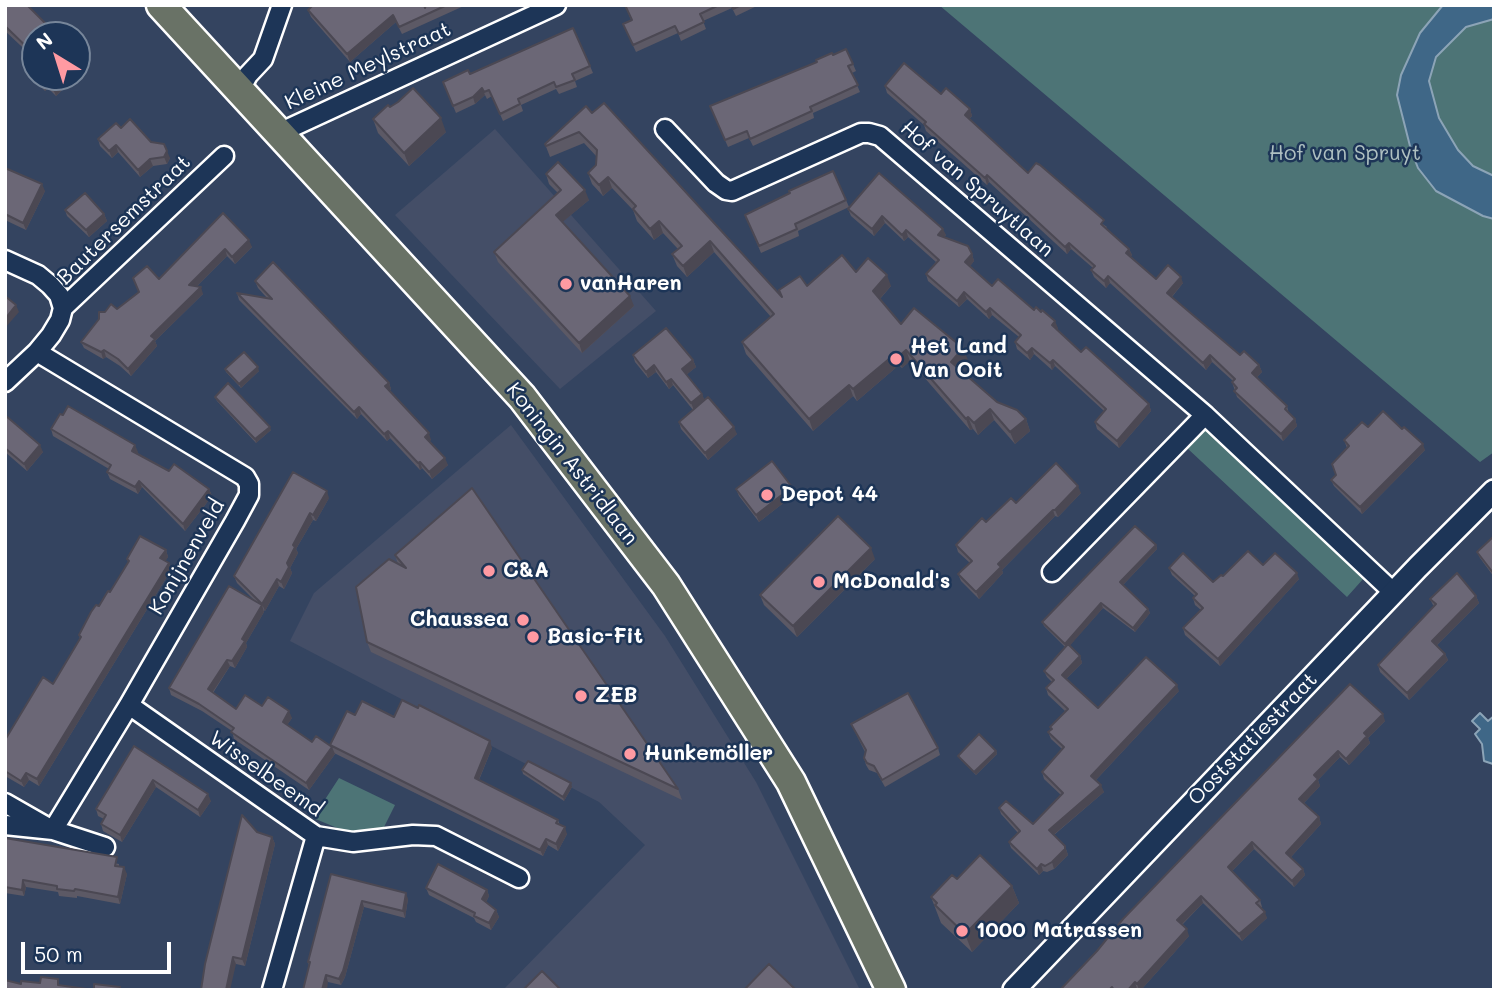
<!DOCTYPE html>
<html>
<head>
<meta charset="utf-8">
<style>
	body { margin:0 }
	#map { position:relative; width:1499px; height:995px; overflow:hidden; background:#344460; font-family:Mali,sans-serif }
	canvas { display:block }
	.frame { position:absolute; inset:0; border:7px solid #fff; pointer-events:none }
	.north { position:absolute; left:21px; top:21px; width:70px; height:70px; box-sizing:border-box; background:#1d3557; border:2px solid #77869a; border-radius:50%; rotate:322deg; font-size:19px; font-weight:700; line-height:28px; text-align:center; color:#fff }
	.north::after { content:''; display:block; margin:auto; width:24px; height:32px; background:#ff9aa2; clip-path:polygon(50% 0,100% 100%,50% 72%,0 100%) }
	.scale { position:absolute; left:21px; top:942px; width:150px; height:32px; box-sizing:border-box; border:4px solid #fff; border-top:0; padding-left:9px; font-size:21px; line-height:24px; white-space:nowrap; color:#fff; -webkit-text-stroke:5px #1d3557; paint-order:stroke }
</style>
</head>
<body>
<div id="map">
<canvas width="1499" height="995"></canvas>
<div class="frame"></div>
<div class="north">N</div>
<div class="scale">50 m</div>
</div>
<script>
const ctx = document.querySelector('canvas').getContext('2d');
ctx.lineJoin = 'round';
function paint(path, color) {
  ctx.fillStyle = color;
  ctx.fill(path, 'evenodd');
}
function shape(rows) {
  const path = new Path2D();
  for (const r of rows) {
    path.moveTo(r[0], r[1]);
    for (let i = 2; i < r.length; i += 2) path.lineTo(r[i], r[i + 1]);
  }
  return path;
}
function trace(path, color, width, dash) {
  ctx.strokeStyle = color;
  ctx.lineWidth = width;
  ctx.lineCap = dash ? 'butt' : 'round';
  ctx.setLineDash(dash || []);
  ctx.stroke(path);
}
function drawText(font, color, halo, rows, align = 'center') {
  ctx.font = font + ' Mali,sans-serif';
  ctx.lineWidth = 5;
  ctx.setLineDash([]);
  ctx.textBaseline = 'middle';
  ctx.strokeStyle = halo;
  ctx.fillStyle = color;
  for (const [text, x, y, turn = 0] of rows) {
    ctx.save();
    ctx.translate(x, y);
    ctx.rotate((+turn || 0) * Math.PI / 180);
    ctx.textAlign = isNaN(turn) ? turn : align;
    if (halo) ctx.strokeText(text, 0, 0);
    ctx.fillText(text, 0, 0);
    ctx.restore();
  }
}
paint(shape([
	[495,129,656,311,560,389,395,215],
	[511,425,665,636,756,782,860,990,503,990,645,845,599,802,290,641,314,593]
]), '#444e67');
paint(shape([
	[939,5,1494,5,1494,452,1480,462],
	[1205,429,1364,578,1347,597,1187,448],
	[339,778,395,805,384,827,352,834,313,818]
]), '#4d7476');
const water = shape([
	[1443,5,1494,5,1494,19,1466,27,1436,57,1429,81,1439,118,1458,150,1473,166,1494,176,1494,219,1483,216,1436,191,1418,168,1411,150,1397,95,1401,75,1420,33,1443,5],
	[1480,713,1488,721,1494,716,1493,764,1484,761,1482,744,1475,734,1480,729,1472,721,1480,713]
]);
paint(water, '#3f6787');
trace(water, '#8ca4b7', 2);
const minor = shape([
	[239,91,248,75,263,59,282,5],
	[665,129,716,183,726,190,732,191,861,133,869,133,880,136,1205,415,1393,592],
	[277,134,556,5],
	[5,260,38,275,50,285,59,295,63,308],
	[37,352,245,477,249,484,249,495,235,521,129,705,53,830],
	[5,382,37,352,51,335,60,320,63,308,224,156],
	[1052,572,1205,415],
	[129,705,316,836,272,990],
	[5,803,47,827],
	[5,825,53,830,105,847],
	[316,836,353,842,413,835,436,836,519,878]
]);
const tertiary = shape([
	[1014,990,1418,567,1494,491]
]);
const primary = shape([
	[161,5,522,397,666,585,791,782,891,990]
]);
trace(minor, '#fff', 23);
trace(tertiary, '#fff', 26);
trace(primary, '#fff', 33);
trace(minor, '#1d3557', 18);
trace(tertiary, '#1d3557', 21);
trace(primary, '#697266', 28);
paint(shape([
	[5,5,31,5,29,8,35,35,35,59,5,31],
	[426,5,466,5,402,34,396,22,350,62,311,17,308,10,425,8],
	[625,5,759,5,736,16,732,8,703,21,706,29,681,41,678,33,636,52,623,24,631,20],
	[833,55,853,64,856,71,852,73,860,92,813,113,814,118,753,146,749,138,728,147,710,106],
	[590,66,593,73,575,81,577,87,559,94,556,89,521,105,523,111,503,121,492,96,487,99,485,95,475,104,456,113,443,82,470,74],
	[28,69,75,77,56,96,48,88,45,91,31,76],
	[885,86,941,94,970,109,972,116,969,119,1028,173,1107,227,1106,228,1129,249,1132,255,1130,257,1156,279,1183,283,1172,297,1240,355,1259,365,1262,372,1257,377,1287,406,1289,414,1295,419,1297,426,1283,441,1237,397,1232,382,1233,381,1212,362,1206,370,1110,283,1106,288,1094,277,1091,270,1093,268,1071,249,1067,254,989,182,987,185,968,168,926,131,924,125,887,93],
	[398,102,446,132,409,166,378,133,373,119],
	[586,106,781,296,807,286,856,272,891,286,880,299,901,324,968,360,959,369,997,402,1026,419,1030,431,1015,444,994,420,978,435,973,429,970,430,910,361,902,368,899,365,857,401,853,396,813,431,746,354,742,342,771,317,714,252,687,277,677,266,672,254,678,249,663,233,654,240,637,221,633,210,612,188,603,196,592,184,588,173,596,165,597,157,584,143,550,157,545,144],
	[121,128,151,142,170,158,167,164,153,166,140,177,118,152,112,158,100,146,98,139],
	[5,168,45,191,26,230,5,220],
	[879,173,946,235,944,237,972,254,974,261,970,266,992,286,1034,310,1058,328,1056,330,1081,352,1149,404,1151,411,1119,448,1097,429,1095,422,1104,411,1055,366,1052,370,1034,354,1030,360,1017,349,1015,342,1019,337,992,315,989,319,967,299,959,307,928,281,926,274,936,262,908,237,904,241,885,223,874,236,851,216,848,209],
	[546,174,589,200,562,222,634,306,582,353,498,262,494,252,558,193,549,184],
	[846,200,849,207,798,231,799,236,761,253,745,215],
	[65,210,104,214,107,221,89,237,67,216],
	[223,213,252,247,235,264,227,256,197,286,203,294,155,341,157,346,131,376,120,366,106,357,103,359,84,348,81,342,117,309,159,279],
	[255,281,389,383,391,389,389,391,431,440,429,441,448,465,432,479,422,468,420,470,390,438,387,441,361,414,357,419,239,300,237,293,267,298,258,288],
	[633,355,693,360,696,367,686,375,702,394,704,400,737,434,708,460,681,429,679,422,693,410,673,385,669,389,656,372,648,378,635,362],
	[225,369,259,371,241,388,226,372],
	[215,397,271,430,256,443,217,401],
	[5,416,43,452,27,471,5,452],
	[1368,427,1402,429,1425,450,1362,514,1334,486,1331,480,1336,475,1347,448,1344,440],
	[51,429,138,452,137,453,169,471,209,489,212,496,185,531,142,487,138,494,110,479,107,472,109,469,53,436],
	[736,489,795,494,759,522,739,496],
	[1081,493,1058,517,1055,516,1002,570,1003,573,979,599,961,581,958,574,970,563,958,552,956,545,986,522,1016,503],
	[329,498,316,521,313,520,296,549,298,553,290,568,292,573,284,589,279,586,265,611,264,610,264,612,246,643,247,647,235,668,230,666,213,693,236,709,262,706,292,718,287,725,312,742,330,746,355,715,394,717,492,748,479,780,558,820,560,825,567,834,558,851,548,845,543,856,334,753,335,754,309,790,234,739,232,731,202,711,171,695,169,688,255,601,237,583,234,576],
	[1494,536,1494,577,1480,558,1477,552],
	[1156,545,1157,549,1123,585,1148,609,1150,613,1135,632,1103,608,1069,646,1080,656,1082,663,1066,679,1098,708,1179,691,1096,780,1104,792,1054,835,1065,846,1068,855,1054,869,1047,872,1043,871,1039,875,1011,848,1009,842,1018,833,1001,814,999,808,1033,824,1061,795,1044,779,1042,772,1062,749,1051,739,1048,732,1051,730,1050,727,1065,711,1048,695,1046,688,1052,682,1047,677,1044,671,1065,647,1044,626,1042,622],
	[166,550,168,557,165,561,169,563,171,570,39,786,29,780,24,787,5,776,5,740,53,684,80,639,79,635,110,592,128,562,127,559],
	[395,555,678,789,682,800,371,652,367,642,398,564],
	[875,559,797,637,764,605,760,595],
	[1263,565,1299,579,1220,666,1185,635,1183,628,1201,610,1195,605,1193,598,1195,596,1172,575,1169,568,1213,582,1223,576],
	[1476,596,1479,603,1437,645,1445,654,1448,660,1409,700,1380,672,1378,665,1434,607,1430,599],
	[1350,684,1385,721,1368,738,1370,743,1349,765,1340,757,1318,780,1320,786,1304,803,1319,817,1321,824,1291,857,1303,869,1305,875,1294,887,1254,849,1232,871,1260,900,1262,907,1261,907,1267,918,1242,941,1203,903,1182,925,1189,936,1141,990,1137,989,1136,990,1060,990],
	[851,724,938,748,940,755,885,787,877,773,869,770,866,765,864,758,865,752],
	[134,746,211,801,200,817,156,787,122,842,103,831,101,824,104,819,98,816,96,809],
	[996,751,997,754,976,775,960,759,958,756],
	[522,770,572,787,564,801,523,774],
	[257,832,272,837,275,844,245,966,236,964,201,990],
	[5,838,119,864,119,866,127,874,120,904,77,896,77,898,59,896,58,892,26,887,24,896,5,893],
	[331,874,408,899,405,918,364,907,345,977,341,985,328,982,309,966,308,962],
	[957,879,1012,886,1019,903,972,952,941,923,931,897],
	[426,888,487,890,489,896,486,902,496,910,499,917,491,930,476,922,474,918,429,895]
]), '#5c5965');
paint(shape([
	[393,15,396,22,350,62,347,54],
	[85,59,87,66,77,75,77,66],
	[65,77,75,77,56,96,53,89],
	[46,82,48,88,45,91,43,84],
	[482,88,485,95,475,104,473,97],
	[970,109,972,116,967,121,965,115],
	[441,118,446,132,409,166,404,153],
	[116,145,118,152,112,158,109,151],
	[167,151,170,158,167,164,164,157],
	[150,159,153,166,140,177,138,170],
	[987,175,989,182,987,185,985,178],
	[608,177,612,188,603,196,599,185],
	[42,184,45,191,26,230,23,223],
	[585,190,589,200,559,225,556,215],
	[104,214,107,221,89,237,86,230],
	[882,216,885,223,874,236,872,229],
	[659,221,663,233,654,240,650,229],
	[943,229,946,235,940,242,938,235],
	[906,230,908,237,904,241,902,235],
	[249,240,252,247,235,264,232,257],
	[710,241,714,252,687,277,683,266],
	[1069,243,1071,249,1067,254,1065,247],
	[225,249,227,256,191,292,189,285],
	[1129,249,1132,255,1128,260,1126,253],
	[972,254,974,261,968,269,965,262],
	[887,275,891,286,877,302,873,291],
	[1108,276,1110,283,1106,288,1104,281],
	[1181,277,1183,283,1169,300,1167,293],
	[201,287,203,294,155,341,157,346,131,376,128,369,151,336],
	[964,292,967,299,959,307,957,301],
	[630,296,634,306,582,353,579,343],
	[16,305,19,312,5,328,5,319],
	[990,308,992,315,989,319,986,312],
	[1055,321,1058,328,1054,332,1052,325],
	[963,348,968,360,955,374,951,362],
	[1032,348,1034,354,1030,360,1027,353],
	[104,350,106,357,103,359,101,352],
	[906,350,910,361,902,368,898,357],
	[895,354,899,365,857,401,853,389],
	[1210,355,1212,362,1206,370,1203,363],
	[693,360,696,367,685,376,682,369],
	[1053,360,1055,366,1052,370,1050,363],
	[654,365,656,372,648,378,646,372],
	[1259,365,1262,372,1255,379,1252,373],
	[258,367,259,371,241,388,239,384],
	[671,379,673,385,669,389,666,382],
	[389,383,391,389,387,393,385,386],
	[849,385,853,396,813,431,809,419],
	[702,394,705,401,694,410,691,403],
	[1149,404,1151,411,1119,448,1117,441],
	[359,407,361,414,357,419,354,412],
	[990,409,994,420,978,435,974,423],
	[968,417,973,429,970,430,966,419],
	[1026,419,1030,431,1015,444,1010,432],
	[1295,419,1297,426,1283,441,1281,434],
	[270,427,271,430,256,443,255,439],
	[734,427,737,434,708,460,705,453],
	[388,431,390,438,387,441,384,434],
	[429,433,431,440,427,444,425,437],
	[1423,444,1425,450,1362,514,1360,507],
	[40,445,43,452,27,471,24,464],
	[135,445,138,452,135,458,132,451],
	[445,458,448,465,432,479,429,472],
	[420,462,422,468,420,470,418,463],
	[139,481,142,487,138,494,135,487],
	[1078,486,1081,493,1058,517,1055,510],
	[792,487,795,494,759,522,756,515],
	[209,489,212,496,185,531,183,524],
	[327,491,329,498,316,521,313,515],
	[1053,510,1055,516,1002,570,1003,573,979,599,976,592,998,564],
	[310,513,313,520,296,549,298,553,290,568,292,573,284,589,281,582,293,545],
	[1156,545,1157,549,1122,586,1120,582],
	[871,548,875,559,797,637,793,626],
	[166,550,168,557,163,565,160,558],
	[169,563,171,570,39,786,37,779],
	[1297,573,1299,579,1220,666,1218,659],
	[277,579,279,586,265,611,262,604],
	[1476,596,1479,603,1435,647,1432,641],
	[1101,603,1103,608,1067,649,1065,644],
	[262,605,264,612,246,643,247,647,235,668,232,661,242,639],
	[1148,609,1150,613,1135,632,1133,628],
	[1445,654,1448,660,1409,700,1407,693],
	[1080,656,1082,663,1064,681,1062,675],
	[227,660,230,666,210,696,208,689],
	[1177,685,1179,691,1094,782,1091,776],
	[289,711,292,718,285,728,283,722],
	[1383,714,1385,721,1368,738,1370,743,1349,765,1346,759,1364,733],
	[490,741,492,748,477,784,475,778],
	[332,747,335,754,309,790,306,783],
	[996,751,997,754,976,775,974,772],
	[1338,751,1340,757,1318,780,1320,786,1302,805,1299,799,1314,775],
	[26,773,29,780,24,787,21,781],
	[153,780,156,787,122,842,120,835],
	[571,783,572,787,564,801,563,797],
	[1101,785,1104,792,1051,837,1049,830],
	[208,794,211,801,200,817,198,810],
	[1319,817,1321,824,1289,859,1286,853],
	[565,827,567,834,558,851,556,844],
	[272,837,275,844,245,966,242,959],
	[546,839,548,845,543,856,540,850],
	[1252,842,1254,849,1230,873,1228,867],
	[1065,846,1068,855,1054,869,1052,862],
	[1041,864,1043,871,1039,875,1037,869],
	[124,867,127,874,120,904,118,897],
	[1303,869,1305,875,1294,887,1292,881],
	[23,880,26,887,24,896,22,890],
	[1012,886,1019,903,972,952,965,934],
	[487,890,489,896,484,906,482,899],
	[406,893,408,899,405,918,403,911],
	[1201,896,1203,903,1179,927,1177,920],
	[362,901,364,907,345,977,341,985,339,979],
	[496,910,499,917,491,930,489,923],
	[1265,912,1267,918,1242,941,1239,934],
	[1187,929,1189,936,1141,990,1139,990,1137,984],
	[233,957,236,964,230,990,226,990],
	[326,975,328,982,327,990,322,990],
	[1135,982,1137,989,1136,990,1128,990]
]), '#4b4853');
const building = shape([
	[5,5,27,5,57,35,35,35,35,55,5,26,5,5],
	[313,5,424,5,425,8,426,5,447,5,399,27,393,15,347,54,308,10,313,5],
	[625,5,719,5,700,14,704,22,679,34,675,26,633,45,623,24,632,20,625,5],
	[732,5,741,5,733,9,732,5],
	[573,28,590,66,572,74,575,80,556,87,554,82,518,99,520,104,500,114,489,90,484,92,482,88,473,97,453,106,443,82,468,70,470,74,573,28],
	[846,49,853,64,848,66,858,85,810,107,812,111,750,139,747,131,725,140,710,106,817,62,816,60,832,53,833,55,846,49],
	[77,51,85,59,77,66,77,51],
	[35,63,35,76,28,69,35,63],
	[904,63,941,94,946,88,970,109,965,115,1028,173,1036,163,1040,165,1104,220,1101,224,1129,249,1126,253,1156,279,1168,265,1181,277,1167,293,1240,355,1244,351,1259,365,1252,373,1287,406,1285,409,1295,419,1281,434,1234,391,1237,388,1232,382,1235,379,1210,355,1203,363,1108,276,1104,281,1091,270,1095,266,1069,243,1065,247,987,175,985,178,924,124,926,122,885,86,904,63],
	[36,77,65,77,53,89,46,82,43,84,36,77],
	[413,88,441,118,404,153,373,119,388,105,390,107,398,102,413,88],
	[604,103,782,297,779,290,800,276,807,286,842,255,856,272,868,258,887,275,873,291,901,324,914,308,963,348,951,362,997,402,1017,410,1026,419,1010,432,990,409,974,423,968,417,966,419,906,350,898,357,895,354,853,389,849,385,809,419,742,342,774,314,710,241,683,266,672,254,682,246,659,221,650,229,633,209,636,206,608,177,599,185,588,173,596,165,597,150,579,132,546,146,545,144,586,106,592,113,604,103],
	[130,119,151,142,164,144,167,151,164,157,150,159,138,170,116,145,109,151,98,139,116,123,121,128,130,119],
	[558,162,585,190,556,215,630,296,579,343,494,252,561,190,546,174,558,162],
	[5,168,42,184,23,223,5,214,5,168],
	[833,171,846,200,795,224,797,229,759,246,745,215,790,193,789,191,833,171],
	[879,173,943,229,938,235,968,246,972,254,965,262,992,286,998,279,1034,310,1036,307,1041,312,1042,310,1055,321,1052,325,1081,352,1086,347,1149,404,1117,441,1095,422,1106,409,1053,360,1050,363,1032,348,1027,353,1015,342,1021,335,990,308,986,312,964,292,957,301,926,274,939,260,906,230,902,235,882,216,872,229,848,209,879,173],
	[85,193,104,214,86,230,65,210,85,193],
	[223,213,249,240,232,257,225,249,189,285,201,287,151,336,155,339,128,369,118,359,104,350,101,352,81,342,99,319,99,312,105,312,111,304,117,309,139,292,133,278,147,266,159,279,223,213],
	[273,262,389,383,385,386,429,433,425,437,445,458,429,472,420,462,418,463,388,431,384,434,359,407,354,412,237,293,272,299,255,281,273,262],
	[5,296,16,305,5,319,5,296],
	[666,328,693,360,682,369,702,394,691,403,671,379,666,382,654,365,646,372,633,355,666,328],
	[244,352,258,367,239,384,225,369,244,352],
	[228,383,270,427,255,439,215,397,228,383],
	[708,397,734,427,705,453,679,422,708,397],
	[68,406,135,445,132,451,169,471,174,464,209,489,183,524,139,481,135,487,107,472,111,465,51,429,60,414,63,415,68,406],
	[1383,411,1402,429,1404,427,1423,444,1360,507,1331,480,1336,475,1332,464,1349,446,1344,440,1362,422,1368,427,1383,411],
	[6,416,40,445,24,464,5,448,6,416],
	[772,461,792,487,756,515,736,489,772,461],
	[1056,463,1078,486,1055,510,1053,510,998,564,1001,567,976,592,958,574,972,561,956,545,982,518,986,522,1011,498,1016,503,1056,463],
	[293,472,327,491,313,515,310,513,293,545,295,547,287,563,289,567,281,582,277,579,262,604,234,576,293,472],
	[472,488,678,789,367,642,356,587,389,559,406,568,395,555,472,488],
	[838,516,871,548,793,626,760,595,838,516],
	[1135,526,1156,545,1120,582,1148,609,1133,628,1101,603,1065,644,1042,622,1135,526],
	[140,536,166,550,160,558,169,563,37,779,26,773,21,781,5,771,5,740,43,677,53,684,81,637,79,635,91,612,96,605,99,606,108,591,110,592,129,561,127,559,140,536],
	[1494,536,1494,574,1477,552,1494,536],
	[1248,551,1263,565,1275,553,1297,573,1218,659,1183,628,1203,608,1193,598,1197,594,1169,568,1183,553,1213,582,1221,575,1223,576,1248,551],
	[1457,573,1476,596,1432,641,1445,654,1407,693,1378,665,1436,604,1430,599,1457,573],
	[229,586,262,605,242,639,245,641,232,661,227,660,208,689,236,709,245,695,262,706,268,697,289,711,283,722,312,742,316,736,332,747,306,783,231,732,234,728,199,704,169,688,229,586],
	[1068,644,1080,656,1062,675,1098,708,1146,657,1177,685,1091,776,1101,785,1049,830,1065,846,1065,849,1052,862,1045,866,1041,864,1037,869,1009,842,1020,831,999,808,1006,801,1033,824,1063,793,1042,772,1064,747,1048,732,1052,729,1050,727,1068,709,1046,688,1054,680,1044,671,1068,644],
	[1350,684,1383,714,1364,733,1367,736,1346,759,1338,751,1314,775,1318,779,1299,799,1319,817,1286,853,1303,869,1292,881,1252,842,1228,867,1260,900,1256,903,1265,912,1239,934,1201,896,1177,920,1187,929,1137,984,1135,982,1128,990,1114,990,1112,987,1109,990,1060,990,1097,951,1123,919,1350,684],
	[908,693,938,748,882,780,874,766,867,763,864,758,866,750,851,724,908,693],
	[402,700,418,708,419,705,490,741,475,778,558,820,556,823,565,827,556,844,546,839,540,850,330,745,347,711,355,715,362,701,394,717,402,700],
	[979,734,996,751,974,772,958,756,979,734],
	[134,746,208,794,198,810,153,780,120,835,101,824,106,815,96,809,134,746],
	[528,761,571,783,563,797,522,770,528,761],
	[242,815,257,832,272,837,242,959,233,957,226,990,201,990,205,964,242,815],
	[5,838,117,857,115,866,124,867,118,897,75,889,74,891,57,889,57,886,23,880,22,890,5,887,5,838],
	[980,855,1012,886,965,934,935,905,937,903,931,897,952,875,957,879,980,855],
	[438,864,487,890,482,899,496,910,489,923,474,916,475,913,426,888,438,864],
	[331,874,406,893,403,911,362,901,343,971,339,979,326,975,322,990,303,990,310,962,308,962,331,874],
	[769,964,796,990,744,990,769,964],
	[542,971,561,990,523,990,542,971],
	[41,977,58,979,58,985,94,990,5,990,5,980,21,984,21,981,40,983,41,977],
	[94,984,120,987,119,990,94,990,94,984]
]);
paint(building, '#6b6776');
trace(building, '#4b4853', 2);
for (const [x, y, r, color] of [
	[566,284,7,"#ff9aa2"],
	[896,359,7,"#ff9aa2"],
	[767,495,7,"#ff9aa2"],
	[489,571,7,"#ff9aa2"],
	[819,582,7,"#ff9aa2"],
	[523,620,7,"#ff9aa2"],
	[533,637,7,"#ff9aa2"],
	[581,696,7,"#ff9aa2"],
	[630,754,7,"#ff9aa2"],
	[962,931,7,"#ff9aa2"]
]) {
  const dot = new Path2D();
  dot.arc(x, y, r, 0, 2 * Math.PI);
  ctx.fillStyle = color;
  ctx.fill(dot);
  trace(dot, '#1d3557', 2.5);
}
drawText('21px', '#fff', '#1d3557', [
	["Kleine Meylstraat",368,66,-25],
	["Hof van Spruytlaan",977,189,41],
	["Bautersemstraat",124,220,-44],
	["Koningin Astridlaan",572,464,52],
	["Konijnenveld",187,557,-60],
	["Ooststatiestraat",1253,739,-46],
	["Wisselbeemd",266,774,35]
]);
drawText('21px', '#afc0c1', '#1d3557', [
	["Hof van Spruyt",1345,154]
]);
drawText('bold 21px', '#fff', '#1d3557', [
	["vanHaren",580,284],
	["Het Land",910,347],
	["Van Ooit",910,371],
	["Depot 44",781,495],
	["C&A",503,571],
	["McDonald's",833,582],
	["Chaussea",509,620,"right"],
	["Basic-Fit",547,637],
	["ZEB",595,696],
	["Hunkemöller",644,754],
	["1000 Matrassen",976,931]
], 'left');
</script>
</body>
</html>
